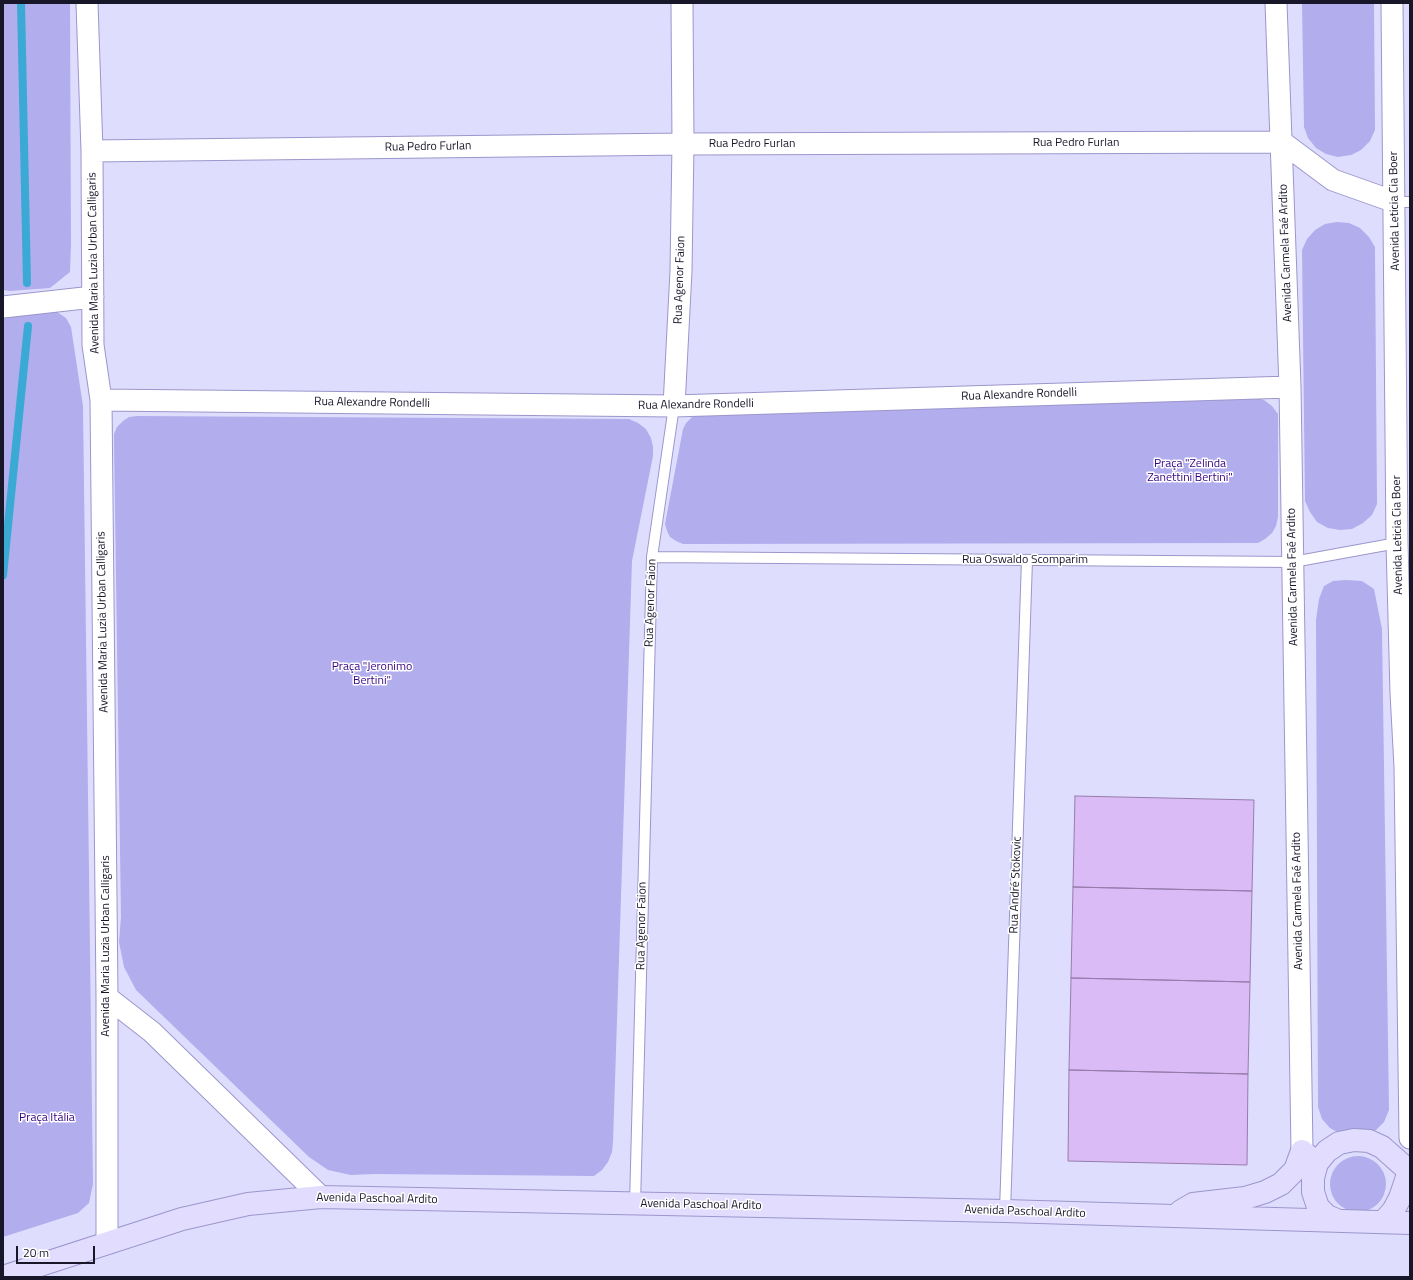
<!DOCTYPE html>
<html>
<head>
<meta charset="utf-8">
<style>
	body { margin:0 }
	#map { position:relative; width:1413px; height:1280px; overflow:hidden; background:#dfddfe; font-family:"Titillium Web",sans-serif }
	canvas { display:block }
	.frame { position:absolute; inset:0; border:4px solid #181629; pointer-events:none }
	.scale { position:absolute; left:16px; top:1246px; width:79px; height:18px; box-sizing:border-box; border:2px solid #181629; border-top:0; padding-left:5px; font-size:12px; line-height:14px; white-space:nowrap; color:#181629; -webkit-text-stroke:3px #fff; paint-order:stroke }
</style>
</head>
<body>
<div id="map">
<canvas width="1413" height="1280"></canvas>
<div class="frame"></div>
<div class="scale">20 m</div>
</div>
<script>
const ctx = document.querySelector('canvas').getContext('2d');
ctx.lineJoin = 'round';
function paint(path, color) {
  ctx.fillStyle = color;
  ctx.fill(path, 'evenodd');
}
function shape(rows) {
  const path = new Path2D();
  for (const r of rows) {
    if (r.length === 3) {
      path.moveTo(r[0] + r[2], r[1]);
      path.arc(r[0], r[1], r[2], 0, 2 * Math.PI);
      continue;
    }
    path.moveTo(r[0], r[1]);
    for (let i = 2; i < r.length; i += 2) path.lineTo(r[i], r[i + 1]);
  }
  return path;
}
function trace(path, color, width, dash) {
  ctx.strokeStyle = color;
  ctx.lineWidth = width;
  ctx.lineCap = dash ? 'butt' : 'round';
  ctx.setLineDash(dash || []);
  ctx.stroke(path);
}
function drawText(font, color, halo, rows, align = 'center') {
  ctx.font = font + ' "Titillium Web",sans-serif';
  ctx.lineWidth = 3;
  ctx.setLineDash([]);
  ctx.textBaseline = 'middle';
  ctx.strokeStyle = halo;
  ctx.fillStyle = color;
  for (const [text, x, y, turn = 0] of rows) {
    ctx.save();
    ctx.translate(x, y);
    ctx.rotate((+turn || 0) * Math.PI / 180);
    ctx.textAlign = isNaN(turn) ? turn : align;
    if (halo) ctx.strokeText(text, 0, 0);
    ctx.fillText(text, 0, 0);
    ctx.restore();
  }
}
paint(shape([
	[3,3,70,3,71,244,70,272,50,288,10,291,3,290],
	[1302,3,1374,3,1375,130,1370,141,1361,150,1351,155,1338,157,1326,154,1316,148,1308,138,1304,127],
	[1337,222,1349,223,1360,228,1369,237,1375,247,1377,504,1372,515,1363,523,1352,529,1340,530,1328,528,1317,522,1310,512,1305,501,1302,250,1307,239,1315,230,1325,224],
	[57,312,66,318,71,327,83,406,93,1184,89,1203,78,1213,3,1237,3,314],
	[1254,397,1264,400,1272,406,1278,414,1278,517,1276,526,1272,533,1265,539,1258,543,683,544,676,541,670,537,667,531,665,524,683,429,686,423,692,417,698,414],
	[137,416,629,419,638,423,646,429,651,438,653,447,653,456,632,561,613,1142,612,1152,608,1162,602,1170,594,1176,374,1174,351,1175,328,1170,309,1157,136,990,124,967,119,942,121,917,114,442,114,434,117,427,123,421,129,417],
	[1346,580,1362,581,1374,589,1382,629,1389,1110,1384,1122,1376,1130,1365,1135,1341,1134,1330,1128,1322,1119,1318,1107,1316,620,1319,599,1324,586,1333,581],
	[1358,1184,28]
]), '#b2adec');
trace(shape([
	[21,3,27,283],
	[3,575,28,326]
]), '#3aa9d4', 8);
const building = shape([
	[1075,796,1254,800,1252,891,1073,887,1075,796],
	[1073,887,1252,891,1250,982,1071,978,1073,887],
	[1071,978,1250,982,1248,1074,1069,1070,1071,978],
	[1069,1070,1248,1074,1247,1165,1068,1161,1069,1070]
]);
paint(building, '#dabbf6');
trace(building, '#957cac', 1);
const lane = shape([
	[1395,202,1410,202],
	[652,557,1293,562,1397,543],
	[635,1204,652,557,674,406],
	[1005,1211,1027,560]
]);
const street = shape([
	[87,3,92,151,93,345,101,400,107,997,107,1242],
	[1276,3,1290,387,1302,1151],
	[1392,3,1397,543,1401,693,1405,767,1410,1138],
	[92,151,683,144,1282,142,1333,180,1395,202],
	[3,307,93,297],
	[101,400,674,406,1290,387],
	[674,406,681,271,683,144,682,3],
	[107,997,152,1032,321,1197]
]);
const secondary = shape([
	[1181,1211,1193,1204,1245,1198,1265,1192,1281,1184,1295,1170,1302,1151,1317,1163],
	[1339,1221,1327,1216,1318,1207,1313,1192,1313,1178,1317,1163,1327,1151,1339,1143,1354,1140,1369,1141,1382,1147,1409,1171,1400,1198,1393,1211,1383,1222],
	[3,1277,182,1219,248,1204,321,1197,1005,1211,1410,1223]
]);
trace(lane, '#9b96cb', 12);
trace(street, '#9b96cb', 23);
trace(secondary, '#9b96cb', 24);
trace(lane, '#fff', 10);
trace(street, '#fff', 21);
trace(secondary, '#e2ddfe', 22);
drawText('12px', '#181629', '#fff', [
	["Rua Pedro Furlan",1076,143],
	["Rua Pedro Furlan",752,144],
	["Rua Pedro Furlan",428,147,-1],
	["Avenida Leticia Cia Boer",1395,211,-91],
	["Avenida Carmela Faé Ardito",1286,253,-92],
	["Avenida Maria Luzia Urban Calligaris",94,263,-91],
	["Rua Agenor Faion",680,280,-88],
	["Rua Alexandre Rondelli",1019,395,-2],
	["Rua Alexandre Rondelli",372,403,1],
	["Rua Alexandre Rondelli",696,405,-1],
	["Avenida Leticia Cia Boer",1398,535,-91],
	["Rua Oswaldo Scomparim",1025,560],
	["Avenida Carmela Faé Ardito",1293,577,-91],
	["Rua Agenor Faion",651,603,-88],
	["Avenida Maria Luzia Urban Calligaris",103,622,-91],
	["Rua André Stokovic",1016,885,-88],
	["Avenida Carmela Faé Ardito",1298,901,-91],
	["Rua Agenor Faion",642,926,-89],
	["Avenida Maria Luzia Urban Calligaris",106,946,-90],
	["Avenida Paschoal Ardito",377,1199,1],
	["Avenida Paschoal Ardito",701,1205,1],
	["Avenida Paschoal Ardito",1025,1212,2]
]);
drawText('12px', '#350482', '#fff', [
	["Praça \"Zelinda",1190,464],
	["Zanettini Bertini\"",1190,478],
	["Praça \"Jeronimo",372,667],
	["Bertini\"",372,681],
	["Praça Itália",47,1118]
]);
</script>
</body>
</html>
